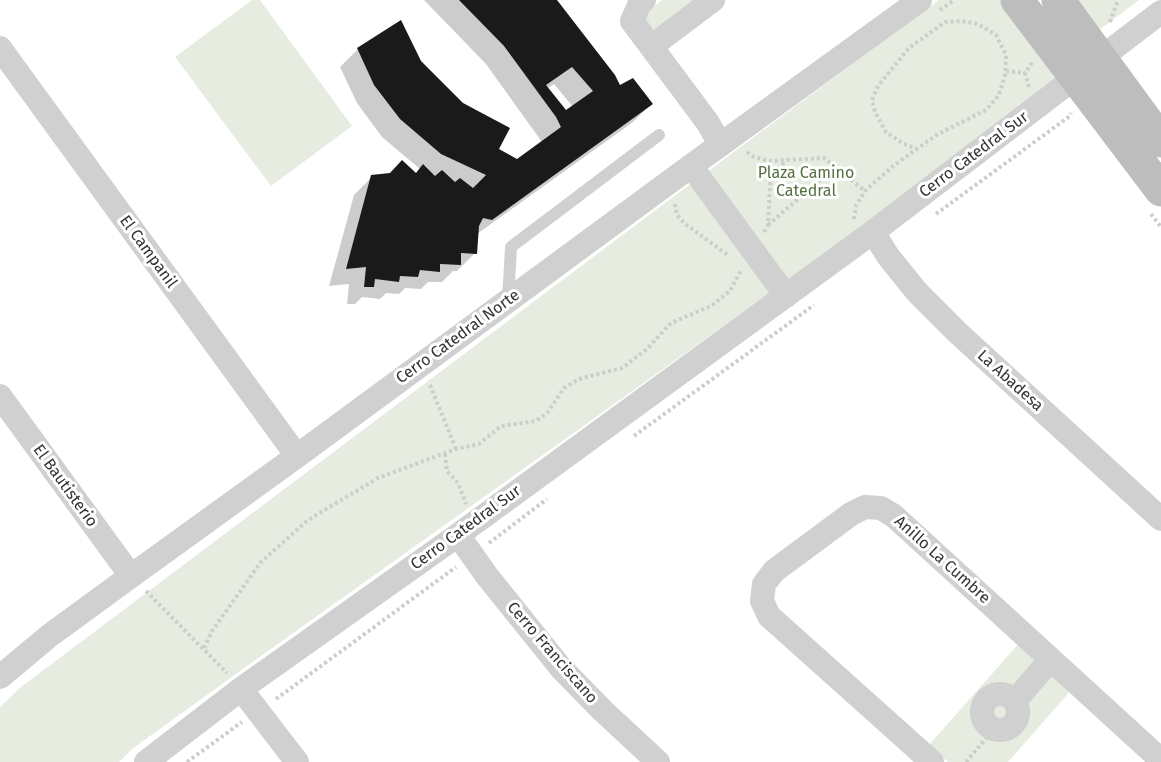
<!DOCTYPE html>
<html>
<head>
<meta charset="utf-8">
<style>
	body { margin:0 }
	canvas { display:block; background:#fff }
</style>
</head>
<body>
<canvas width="1161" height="762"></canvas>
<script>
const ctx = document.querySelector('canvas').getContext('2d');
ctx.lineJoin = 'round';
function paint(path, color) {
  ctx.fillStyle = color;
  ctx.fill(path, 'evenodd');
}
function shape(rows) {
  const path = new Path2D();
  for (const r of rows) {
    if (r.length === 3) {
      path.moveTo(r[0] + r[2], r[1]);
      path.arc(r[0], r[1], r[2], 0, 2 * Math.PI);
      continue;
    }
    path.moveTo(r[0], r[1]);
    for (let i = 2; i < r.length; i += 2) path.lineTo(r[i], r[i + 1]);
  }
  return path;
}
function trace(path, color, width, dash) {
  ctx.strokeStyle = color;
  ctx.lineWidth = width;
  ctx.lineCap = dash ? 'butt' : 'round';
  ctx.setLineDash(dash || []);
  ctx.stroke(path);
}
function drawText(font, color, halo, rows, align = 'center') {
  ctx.font = font + ' "Fira Sans",sans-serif';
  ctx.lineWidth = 6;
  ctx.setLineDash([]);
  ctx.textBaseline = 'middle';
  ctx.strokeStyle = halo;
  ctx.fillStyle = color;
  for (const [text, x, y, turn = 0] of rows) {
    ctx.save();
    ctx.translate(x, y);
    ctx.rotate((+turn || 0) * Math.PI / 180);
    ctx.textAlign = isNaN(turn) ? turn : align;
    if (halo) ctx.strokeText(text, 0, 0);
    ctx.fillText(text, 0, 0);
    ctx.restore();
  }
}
paint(shape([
	[252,0,260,0,352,126,271,186,175,57],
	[662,0,699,0,667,23,651,31,645,18,649,11],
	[939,0,1004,0,1059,77,844,240,247,666,132,749,119,762,0,762,0,707,21,687,665,203],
	[1070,0,1139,0,1094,34],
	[1021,641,1073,688,1008,762,948,762,929,745]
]), '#e6ecdf');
paint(shape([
	[424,0,555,0,620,87,651,104,633,122,477,234,475,253,457,271,453,271,442,282,428,282,421,289,405,288,399,294,386,293,380,299,362,297,355,304,347,304,349,284,329,286,354,195,372,177,415,175,420,169,382,137,357,103,340,67,358,49,420,62,497,150,517,161,542,142,486,64],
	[554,84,573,107,566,112,547,89]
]), '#0003');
paint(shape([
	[459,0,557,0,615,75,620,85,633,78,653,104,492,220,483,218,479,226,477,254,461,253,461,265,440,264,440,272,420,270,418,277,400,276,399,282,375,279,374,287,364,287,366,267,346,269,371,175,390,173,402,160,416,173,423,164,435,176,442,170,455,182,460,178,473,188,486,175,441,154,400,119,374,85,357,48,401,20,421,61,463,103,510,128,499,149,517,159,561,127,556,117,504,46],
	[572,67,593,91,566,110,546,85]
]), '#1a1a1a');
trace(shape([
	[940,10,954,0],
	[1110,22,1118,0],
	[1006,71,1025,73],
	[1029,87,1025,73,1033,61],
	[747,152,754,157,769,161,824,158,865,191],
	[675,204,677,215,685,224,728,255],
	[936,214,1070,116,1071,113],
	[1151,214,1161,227],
	[854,219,856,206,865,191,893,166,917,149,938,134,986,110,999,95,1005,75,1006,55,996,35,978,24,961,21,945,22,909,48,878,86,872,100,875,112,886,132,902,143,917,149],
	[768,225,820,180,835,165],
	[764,232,768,225,770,184,776,172,786,160],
	[430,385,456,449],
	[634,436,814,305],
	[445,454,447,471,458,483,466,504],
	[489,543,547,499],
	[146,591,227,673],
	[204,648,212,631,261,562,308,520,378,478,456,449,479,444,501,426,536,421,548,412,564,388,579,379,622,368,647,349,671,323,711,306,730,291,741,270],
	[276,699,456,567],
	[187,762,242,722],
	[966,762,994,729]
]), '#cdcdcd', 4, [3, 3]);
trace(shape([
	[508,300,511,247,659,135]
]), '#d0d0d0', 12);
trace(shape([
	[644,0,640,3,632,21,708,123,720,144],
	[652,46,713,0],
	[0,48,297,456],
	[691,166,786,296],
	[873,232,888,256,917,292,958,333,1161,519],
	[0,396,131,576],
	[458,535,487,576,561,668,602,710,658,762],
	[0,677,49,636,131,576,297,456,691,166,920,0],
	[241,689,297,762],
	[1000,712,18],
	[1015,701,1050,660],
	[146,762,241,689,458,535,873,232,1161,12],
	[932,762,769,616,762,601,764,584,774,571,851,514,865,507,881,508,894,516,1161,760]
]), '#d0d0d0', 24);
trace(shape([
	[1017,0,1161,190],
	[1058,0,1161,141]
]), '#bdbdbd', 33);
drawText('16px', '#333', '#fff', [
	["Cerro Catedral Sur",974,155,-37],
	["El Campanil",148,252,54],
	["Cerro Catedral Norte",458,337,-36],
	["La Abadesa",1010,381,42],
	["El Bautisterio",65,486,54],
	["Cerro Catedral Sur",466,528,-36],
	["Anillo La Cumbre",942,560,42],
	["Cerro Franciscano",552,653,49]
]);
drawText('16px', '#56703f', '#fff', [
	["Plaza Camino",806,174],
	["Catedral",806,192]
]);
</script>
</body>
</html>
